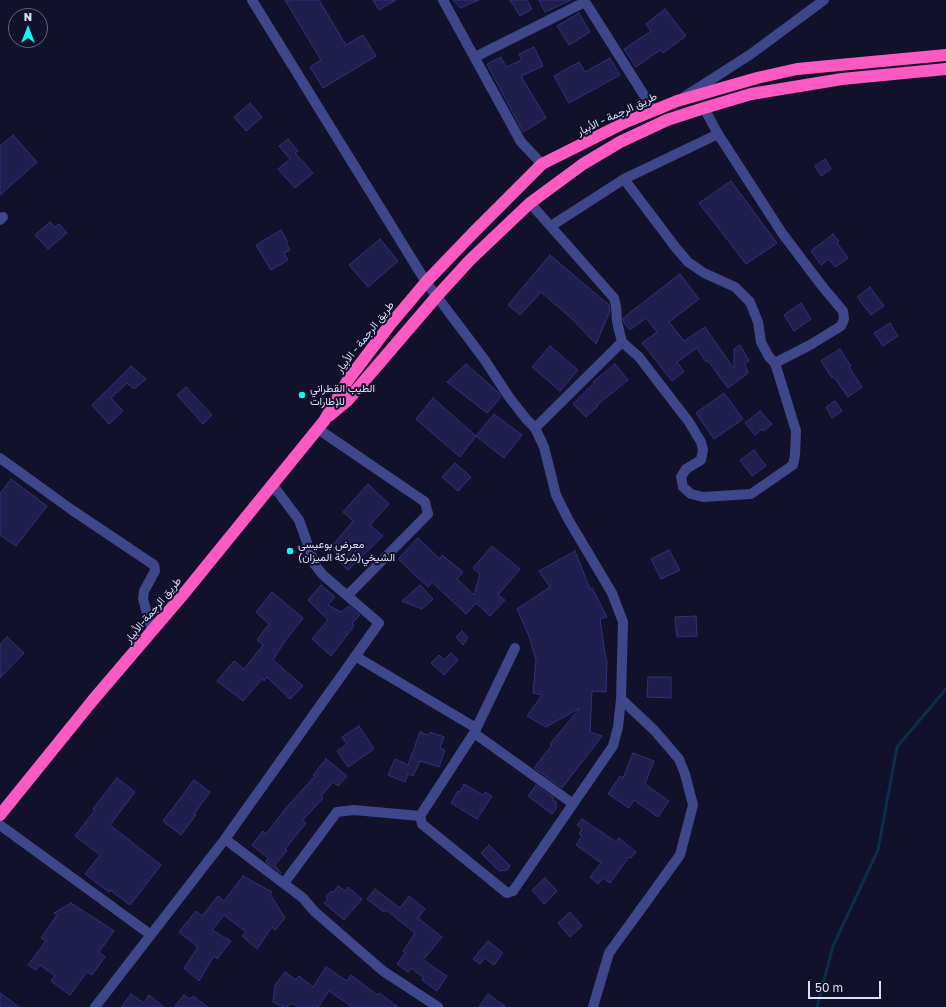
<!DOCTYPE html>
<html>
<head>
<meta charset="utf-8">
<style>
	body { margin:0 }
	#map { position:relative; width:946px; height:1007px; overflow:hidden; background:#12112b; font-family:"Golos Text",sans-serif }
	canvas { display:block }
	.north { position:absolute; left:8px; top:8px; width:40px; height:40px; box-sizing:border-box; background:#12112b; border:1px solid #63637f; border-radius:50%; rotate:0deg; font-size:11px; font-weight:700; line-height:16px; text-align:center; color:#dcdefe }
	.north::after { content:''; display:block; margin:auto; width:14px; height:18px; background:#0bfbec; clip-path:polygon(50% 0,100% 100%,50% 72%,0 100%) }
	.scale { position:absolute; left:808px; top:981px; width:73px; height:18px; box-sizing:border-box; border:2px solid #dcdefe; border-top:0; padding-left:5px; font-size:12px; line-height:14px; white-space:nowrap; color:#dcdefe; -webkit-text-stroke:3px #12112b; paint-order:stroke }
</style>
</head>
<body>
<div id="map">
<canvas width="946" height="1007"></canvas>
<div class="north">N</div>
<div class="scale">50 m</div>
</div>
<script>
const ctx = document.querySelector('canvas').getContext('2d');
ctx.lineJoin = 'round';
function shape(rows) {
  const path = new Path2D();
  for (const r of rows) {
    path.moveTo(r[0], r[1]);
    for (let i = 2; i < r.length; i += 2) path.lineTo(r[i], r[i + 1]);
  }
  return path;
}
function trace(path, color, width, dash) {
  ctx.strokeStyle = color;
  ctx.lineWidth = width;
  ctx.lineCap = dash ? 'butt' : 'round';
  ctx.setLineDash(dash || []);
  ctx.stroke(path);
}
function paint(path, color) {
  ctx.fillStyle = color;
  ctx.fill(path, 'evenodd');
}
function drawText(font, color, halo, rows, align = 'center') {
  ctx.font = font + ' "Golos Text",Vazirmatn,sans-serif';
  ctx.lineWidth = 4;
  ctx.setLineDash([]);
  ctx.textBaseline = 'middle';
  ctx.strokeStyle = halo;
  ctx.fillStyle = color;
  for (const [text, x, y, turn = 0] of rows) {
    ctx.save();
    ctx.translate(x, y);
    ctx.rotate((+turn || 0) * Math.PI / 180);
    ctx.textAlign = isNaN(turn) ? turn : align;
    if (halo) ctx.strokeText(text, 0, 0);
    ctx.fillText(text, 0, 0);
    ctx.restore();
  }
}
trace(shape([
	[817,1007,833,946,878,850,897,747,946,689]
]), '#0c2c49', 3);
const building = shape([
	[285,0,319,0,346,45,363,35,376,56,323,88,310,67,321,60,285,0],
	[373,0,396,0,379,10,373,0],
	[453,0,479,0,460,8,453,0],
	[510,0,527,0,532,9,520,16,510,0],
	[539,0,571,0,545,12,539,0],
	[665,9,686,36,663,53,660,50,636,67,624,49,651,31,646,24,665,9],
	[579,13,590,32,569,45,557,26,579,13],
	[534,47,543,66,521,76,546,118,523,132,487,64,501,57,506,67,522,60,519,54,534,47],
	[610,58,620,75,569,103,554,76,579,62,585,72,610,58],
	[250,103,262,117,246,131,234,117,250,103],
	[13,135,37,162,0,195,0,146,13,135],
	[288,139,298,151,295,153,313,173,295,188,278,169,290,159,279,146,288,139],
	[825,159,831,169,821,176,815,166,825,159],
	[731,181,777,243,746,264,699,203,731,181],
	[50,222,55,227,59,224,67,233,48,249,35,235,50,222],
	[281,230,288,242,286,243,290,250,284,253,288,260,271,270,256,245,281,230],
	[833,234,839,241,837,243,848,258,835,267,829,259,821,265,811,251,833,234],
	[380,239,398,261,368,287,349,265,380,239],
	[550,255,609,305,610,311,596,344,571,318,541,292,520,315,508,305,550,255],
	[680,274,699,299,669,322,684,341,705,327,734,369,734,349,740,345,749,361,745,363,748,373,728,388,708,361,706,362,697,348,677,362,684,372,672,381,642,343,657,332,646,318,630,330,624,323,623,318,680,274],
	[870,287,884,306,871,315,857,297,870,287],
	[801,303,811,319,794,331,784,315,801,303],
	[890,323,898,336,883,346,874,333,890,323],
	[550,346,578,370,560,391,532,367,550,346],
	[840,349,851,366,849,367,862,387,848,397,834,377,832,378,821,361,840,349],
	[466,364,499,393,501,397,487,413,447,382,466,364],
	[615,364,628,380,597,405,598,406,586,417,573,404,594,383,593,382,615,364],
	[131,366,146,379,134,389,127,383,111,398,123,411,109,424,92,405,131,366],
	[186,387,212,415,203,424,177,395,186,387],
	[724,393,743,419,714,439,696,413,724,393],
	[433,398,476,436,460,457,416,419,433,398],
	[835,401,842,411,832,418,826,407,835,401],
	[760,411,772,424,764,431,762,429,755,435,745,423,760,411],
	[494,414,522,435,504,458,476,436,494,414],
	[754,450,766,466,752,476,740,460,754,450],
	[455,463,471,477,458,491,442,477,455,463],
	[11,479,47,506,16,546,0,535,0,494,11,479],
	[368,484,389,504,370,525,383,536,348,570,336,558,333,545,353,521,343,512,368,484],
	[418,538,440,559,442,555,463,572,457,579,474,595,480,574,473,568,492,546,520,569,498,595,505,600,490,616,476,603,466,614,432,582,428,587,398,559,418,538],
	[669,550,680,570,661,579,651,559,669,550],
	[575,551,590,589,592,588,607,617,600,619,606,660,607,660,606,692,592,691,590,732,602,736,562,788,534,768,552,745,550,744,580,708,546,727,527,716,542,695,533,693,536,660,529,636,517,609,550,587,539,571,575,551],
	[321,585,335,597,328,605,341,612,349,606,360,615,352,623,354,626,331,656,312,639,328,620,308,600,321,585],
	[420,585,433,599,422,609,402,601,420,585],
	[272,592,303,618,285,641,273,660,303,686,290,699,267,677,264,681,262,679,243,701,217,681,234,661,244,669,263,645,257,640,269,624,256,612,272,592],
	[696,616,697,636,677,637,675,617,696,616],
	[462,631,468,638,463,645,456,637,462,631],
	[7,637,24,653,0,678,0,644,7,637],
	[451,653,458,660,444,675,431,663,439,655,444,660,451,653],
	[648,677,671,677,671,698,647,697,648,677],
	[359,726,374,749,348,767,337,751,347,744,342,737,359,726],
	[420,732,428,735,430,732,444,737,440,748,445,750,439,767,420,761,413,776,408,774,405,782,388,775,395,759,408,765,420,732],
	[633,753,654,761,645,784,669,801,658,817,634,800,629,808,608,794,620,776,623,778,633,753],
	[326,759,347,776,338,786,333,782,321,796,323,798,302,821,306,823,285,849,287,850,275,865,281,873,266,862,268,858,252,845,263,831,266,834,286,808,315,776,313,775,326,759],
	[117,778,135,792,110,825,161,865,130,905,110,890,109,892,85,874,100,855,75,836,95,810,93,809,117,778],
	[194,780,210,792,194,814,196,815,181,835,163,821,194,780],
	[464,784,483,795,485,792,492,796,477,819,451,803,458,791,460,792,464,784],
	[536,785,554,798,552,800,556,802,556,809,552,814,528,796,536,785],
	[582,819,616,842,619,838,636,852,631,858,629,857,610,883,603,878,598,884,590,877,601,863,576,845,582,836,579,834,582,829,577,825,582,819],
	[489,845,510,866,507,870,499,871,481,853,489,845],
	[243,876,272,892,270,894,285,918,275,930,272,927,257,949,242,936,246,932,224,915,212,930,231,941,217,959,214,956,199,981,184,968,198,947,179,932,196,911,202,916,218,896,224,901,243,876],
	[545,878,557,891,544,904,532,890,545,878],
	[338,886,345,891,348,887,362,899,344,920,324,903,328,899,326,897,331,891,333,893,338,886],
	[375,889,400,908,409,896,425,909,418,918,442,937,423,960,447,976,437,991,422,980,424,978,411,968,408,972,397,964,405,953,403,951,415,933,386,910,384,912,367,899,375,889],
	[71,903,114,931,99,952,105,957,92,975,87,972,70,995,51,981,55,976,40,965,36,970,28,965,46,941,41,938,57,915,54,913,71,903],
	[570,912,582,926,570,937,558,923,570,912],
	[488,941,503,953,494,965,485,958,480,964,473,959,488,941],
	[326,967,347,981,351,975,377,995,379,993,398,1007,352,1007,329,991,318,1007,298,1007,291,1003,287,1007,283,1007,273,1002,275,985,285,972,296,980,299,976,313,987,326,967],
	[0,993,19,1007,0,1007,0,993],
	[131,994,144,1003,149,995,164,1007,121,1007,131,994],
	[488,994,506,1007,479,1007,488,994],
	[184,995,190,999,193,996,208,1007,174,1007,184,995]
]);
paint(building, '#201e4c');
trace(building, '#333077', 1);
trace(shape([
	[252,0,426,282,484,359,509,397,527,420,535,428,544,447,556,495,568,519,612,593,623,622,621,699,618,727,613,746,513,891,507,893,422,824,420,816,474,733,515,648],
	[443,0,521,142,542,164],
	[584,0,654,111],
	[475,57,585,2],
	[684,97,751,54,824,0],
	[624,179,676,248,688,262,704,273,735,287,750,302,758,322,761,342,769,357,775,363,810,345,841,326,844,319,843,311,822,286,782,233,718,134,704,108],
	[530,203,614,298,616,306,617,322,622,342,535,428],
	[0,220,3,217],
	[551,226,624,179,718,134],
	[622,342,639,357,689,422,701,442,703,450,701,460,686,469,681,477,683,487,691,494,703,497,751,494,793,465,795,455,796,431,775,363],
	[318,429,425,502,428,514,348,595],
	[0,458,72,510,154,565,155,571,144,591,143,599,152,631],
	[355,656,476,728],
	[474,733,572,803],
	[0,825,151,935],
	[225,839,303,898,314,911,383,971,438,1007],
	[284,883,337,812,354,810,420,816],
	[95,1007,225,839,379,623,323,575,315,565,299,520,272,484],
	[593,1007,609,953,680,855,693,805,685,774,679,759,654,730,621,699]
]), '#3d4789', 10);
trace(shape([
	[329,416,347,401,437,296,470,260,511,221,530,203,583,164,620,142,667,120,704,108,751,94,842,79,946,69],
	[0,815,93,700,186,591,324,421,348,380,389,326,426,282,473,233,542,164,626,122,677,101,757,78,797,69,946,55]
]), '#fc59c2', 12);
for (const [x, y, r, color] of [
	[302,395,4,"#0bfbec"],
	[290,551,4,"#0bfbec"]
]) {
  const dot = new Path2D();
  dot.arc(x, y, r, 0, 2 * Math.PI);
  ctx.fillStyle = color;
  ctx.fill(dot);
  trace(dot, '#12112b', 1.5);
}
drawText('11px', '#dcdefe', '#12112b', [
	["طريق الرجمة - الأبيار",617,114,-25],
	["طريق الرجمة - الأبيار",365,337,-52],
	["طريق الرجمة-الأبيار",153,610,-50]
]);
drawText('11px', '#dcdefe', '#12112b', [
	["الطيب القطراني",310,389],
	["للإطارات",310,402],
	["معرض بوعيسى",298,545],
	["الشيخي(شركة الميزان)",298,558]
], 'left');
</script>
</body>
</html>
